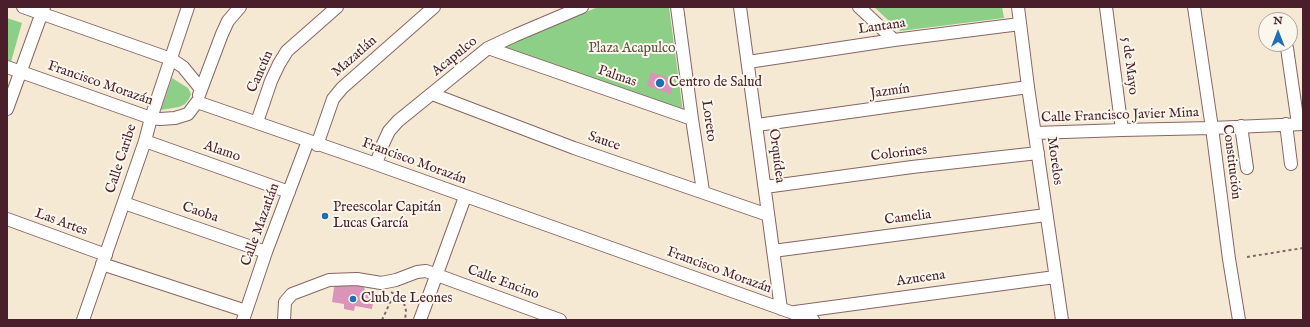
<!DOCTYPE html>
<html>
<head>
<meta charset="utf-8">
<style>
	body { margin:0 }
	#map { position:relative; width:1310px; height:327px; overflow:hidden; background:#f6e9d4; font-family:"IM FELL English",serif }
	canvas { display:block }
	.frame { position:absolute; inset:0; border:8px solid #4a1f2b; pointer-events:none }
	.north { position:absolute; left:1258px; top:12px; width:40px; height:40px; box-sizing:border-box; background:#fbf7ec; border:1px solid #b4a19f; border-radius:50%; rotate:0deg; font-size:11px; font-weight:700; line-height:16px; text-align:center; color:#4a1f2b }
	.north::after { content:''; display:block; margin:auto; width:14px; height:18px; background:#1f6fb2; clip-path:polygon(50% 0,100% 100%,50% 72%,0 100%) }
</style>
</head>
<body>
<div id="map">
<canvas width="1310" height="327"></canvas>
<div class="frame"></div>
<div class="north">N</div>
</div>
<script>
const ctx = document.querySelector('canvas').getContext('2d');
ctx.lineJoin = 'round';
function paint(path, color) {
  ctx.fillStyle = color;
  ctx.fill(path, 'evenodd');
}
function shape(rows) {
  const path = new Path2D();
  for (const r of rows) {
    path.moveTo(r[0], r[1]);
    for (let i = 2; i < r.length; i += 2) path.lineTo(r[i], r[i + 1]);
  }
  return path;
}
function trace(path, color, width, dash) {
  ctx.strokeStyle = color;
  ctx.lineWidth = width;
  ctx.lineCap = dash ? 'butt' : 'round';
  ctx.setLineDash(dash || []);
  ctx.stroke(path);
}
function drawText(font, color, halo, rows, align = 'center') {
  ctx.font = font + ' "IM FELL English",serif';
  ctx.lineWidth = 4;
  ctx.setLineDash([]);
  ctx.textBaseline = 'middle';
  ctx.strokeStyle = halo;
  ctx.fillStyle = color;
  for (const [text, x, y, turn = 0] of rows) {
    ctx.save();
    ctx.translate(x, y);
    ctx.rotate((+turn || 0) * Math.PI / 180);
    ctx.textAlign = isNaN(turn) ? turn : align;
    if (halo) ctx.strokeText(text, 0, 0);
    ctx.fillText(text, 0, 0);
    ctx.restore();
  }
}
paint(shape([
	[598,7,669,7,683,112,503,47],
	[874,7,1002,7,1004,18,900,31],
	[7,18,22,23,11,62,7,60],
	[172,78,188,88,191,94,189,99,185,104,179,107,161,110]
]), '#8dcf87');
paint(shape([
	[651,72,674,80,671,94,647,86],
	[335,281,364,285,365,293,374,295,372,309,355,306,354,311,344,309,344,304,332,302]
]), '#d994b7');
const minor = shape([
	[23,7,171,59,183,67,201,89],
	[677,7,692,119,703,191],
	[740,7,781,309],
	[859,7,894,40],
	[1018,7,1028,87,1062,320],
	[1106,7,1122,130],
	[1194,7,1212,128,1229,259,1239,320],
	[488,48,692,119],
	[1287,48,1298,124],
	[748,62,894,40,1020,24],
	[7,67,151,118,160,119,175,118,188,114,197,102,376,164,813,320],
	[432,94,574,148,768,215],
	[199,95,222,34,228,21,240,7],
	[7,109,44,7],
	[257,122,271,81,279,64,287,51,337,7],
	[1286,124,1291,164],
	[757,125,1028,87],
	[1241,126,1247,168],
	[1035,133,1122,130,1212,128,1303,124],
	[145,141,289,192],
	[317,145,333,99,342,88,434,7],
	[376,164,383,144,389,131,398,121,488,48,516,35,582,7],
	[765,187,912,167,1038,153],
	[124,203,266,252],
	[7,219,106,255],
	[773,251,1046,215],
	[102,264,246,311],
	[795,312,1055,277],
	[83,320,145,141,151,118,188,7],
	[243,320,266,252,308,141],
	[284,320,285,302,292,294,329,280,357,279,381,283,396,280,417,272,426,271,560,320],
	[420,320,465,197]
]);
trace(minor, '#866666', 14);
trace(shape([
	[1247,257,1303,248],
	[391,292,403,299,406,311,405,320],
	[382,320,394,294]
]), '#866666', 2, [3, 3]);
trace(minor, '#fff', 12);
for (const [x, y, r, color] of [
	[660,83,5,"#1f6fb2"],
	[325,216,4,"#1f6fb2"],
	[353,299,4,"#1f6fb2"]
]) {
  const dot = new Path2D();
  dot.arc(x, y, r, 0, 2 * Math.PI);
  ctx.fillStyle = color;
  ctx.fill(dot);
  trace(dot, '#fbf7ec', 1.5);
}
drawText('14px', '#4a1f2b', '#fbf7ec', [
	["Lantana",882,27,-8],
	["Mazatlán",355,57,-41],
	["Acapulco",455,57,-39],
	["5 de Mayo",1129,66,83],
	["Cancún",261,72,-66],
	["Palmas",617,77,19],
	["Francisco Morazán",100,84,19],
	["Jazmín",890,92,-8],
	["Calle Francisco Javier Mina",1120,116,-2],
	["Loreto",708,121,82],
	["Sauce",604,142,19],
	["Alamo",222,152,19],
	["Colorines",899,154,-7],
	["Orquídea",776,156,83],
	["Calle Caribe",122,159,-72],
	["Morelos",1054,161,82],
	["Francisco Morazán",414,162,20],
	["Constitución",1231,162,83],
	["Caoba",200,213,19],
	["Camelia",908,218,-7],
	["Las Artes",61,223,20],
	["Calle Mazatlán",261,225,-70],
	["Francisco Morazán",719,271,20],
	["Azucena",921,279,-8],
	["Calle Encino",503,283,20]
]);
drawText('14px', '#5e5447', '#fbf7ec', [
	["Plaza Acapulco",632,49]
]);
drawText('14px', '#4a1f2b', '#fbf7ec', [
	["Centro de Salud",669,83],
	["Preescolar Capitán",333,208],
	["Lucas García",333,224],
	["Club de Leones",361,299]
], 'left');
</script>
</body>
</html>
